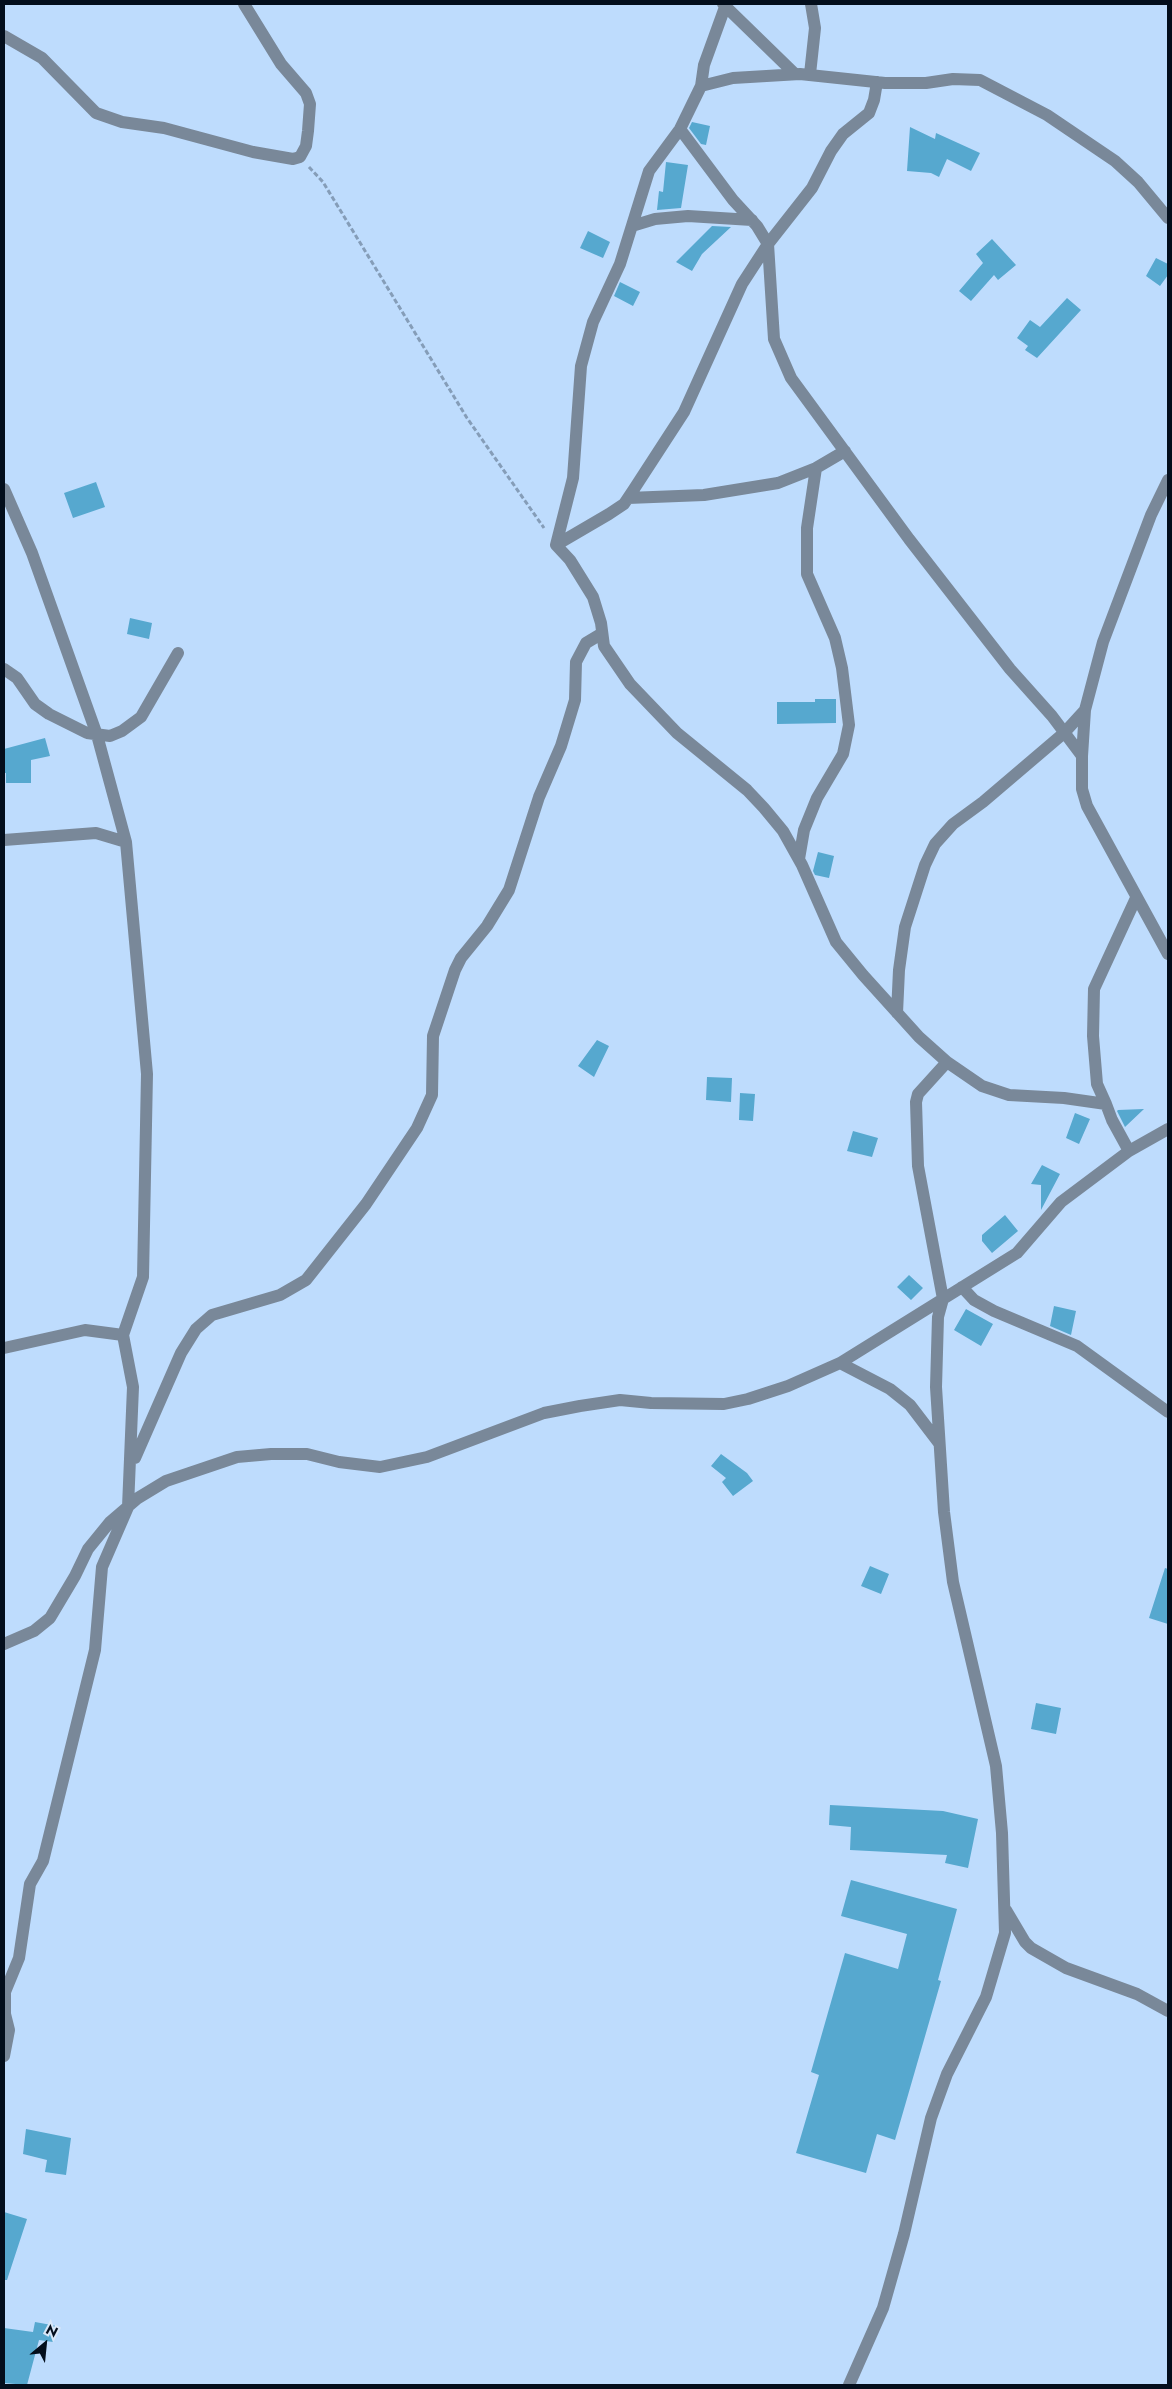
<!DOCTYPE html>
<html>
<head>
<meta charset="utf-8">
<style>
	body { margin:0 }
	#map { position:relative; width:1172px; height:2389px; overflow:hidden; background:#bedcfd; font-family:Jost,sans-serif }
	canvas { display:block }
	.frame { position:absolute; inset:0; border:5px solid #030e1c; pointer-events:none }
	.north { position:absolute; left:20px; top:2319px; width:50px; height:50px; -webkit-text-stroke:4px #d8e7f8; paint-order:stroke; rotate:28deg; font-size:14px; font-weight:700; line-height:20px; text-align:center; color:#030e1c }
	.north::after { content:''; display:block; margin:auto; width:18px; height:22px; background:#030e1c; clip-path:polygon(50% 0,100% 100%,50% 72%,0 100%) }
</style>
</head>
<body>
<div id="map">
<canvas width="1172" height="2389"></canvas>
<div class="frame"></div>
<div class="north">N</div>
</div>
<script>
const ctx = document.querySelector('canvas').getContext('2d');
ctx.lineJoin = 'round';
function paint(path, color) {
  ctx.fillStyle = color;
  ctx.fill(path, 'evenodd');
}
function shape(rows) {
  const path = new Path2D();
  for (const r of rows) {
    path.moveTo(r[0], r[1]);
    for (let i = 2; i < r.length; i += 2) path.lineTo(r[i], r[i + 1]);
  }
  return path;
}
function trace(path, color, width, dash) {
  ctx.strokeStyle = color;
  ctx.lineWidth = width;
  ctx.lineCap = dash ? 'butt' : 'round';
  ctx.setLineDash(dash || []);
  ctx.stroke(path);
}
paint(shape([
	[692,122,710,126,706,145,701,144,689,128],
	[910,127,935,139,936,133,980,153,971,171,947,159,939,177,931,173,907,171],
	[666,162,688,165,681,208,657,210,659,191,663,192],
	[712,226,731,227,702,254,692,271,676,262],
	[588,231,610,242,603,258,580,248],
	[992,239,1016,265,998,280,994,275,971,301,959,291,983,263,976,254],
	[1156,258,1168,264,1168,275,1160,286,1146,276],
	[620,282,640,292,633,306,614,296],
	[1067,298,1081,310,1037,358,1025,350,1028,346,1017,338,1030,320,1040,327],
	[96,482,105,507,73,518,64,493],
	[130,618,152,623,149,639,127,634],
	[815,699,836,699,836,723,777,724,777,702,815,702],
	[45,738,50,756,31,760,31,783,6,783,6,773,4,773,4,749],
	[818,852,834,856,829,878,815,875,813,871],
	[597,1040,609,1046,594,1077,578,1066],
	[707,1077,732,1078,731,1102,706,1100],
	[740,1093,755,1094,753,1121,739,1120],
	[1144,1109,1125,1127,1117,1111,1118,1110],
	[1075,1113,1090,1119,1079,1144,1066,1138],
	[853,1131,878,1138,872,1157,847,1151],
	[1042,1165,1060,1174,1041,1210,1041,1185,1031,1184],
	[1005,1215,1018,1231,992,1253,982,1241,982,1235],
	[909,1275,923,1288,911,1300,897,1287],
	[1054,1306,1076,1311,1071,1335,1050,1326],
	[966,1309,993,1324,981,1346,954,1330],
	[721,1454,747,1473,753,1481,733,1496,722,1482,726,1478,711,1466],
	[870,1566,889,1574,881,1594,861,1586],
	[1165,1568,1168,1569,1168,1624,1149,1618],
	[1036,1703,1061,1708,1056,1734,1031,1729],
	[830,1805,943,1811,978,1819,968,1868,945,1863,947,1855,850,1850,851,1827,829,1825],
	[851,1880,957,1909,938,1980,941,1981,895,2140,877,2134,866,2173,796,2153,819,2075,811,2072,845,1953,898,1969,907,1934,841,1916],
	[26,2129,71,2138,66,2175,45,2172,47,2160,23,2154],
	[4,2212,27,2219,7,2280,4,2280],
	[35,2322,57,2326,53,2342,39,2340,27,2385,4,2383,4,2328,33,2332]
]), '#56a8cf');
trace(shape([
	[309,167,323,182,467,418,544,528]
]), '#859db8', 3, [5, 2.5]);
trace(shape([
	[723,4,795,74],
	[4,36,42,58,96,113,122,122,164,128,253,152,293,159,300,157,306,146,308,131,310,104,306,93,281,64,244,4],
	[810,74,815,28,811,4],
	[701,86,704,65,725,7],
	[680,129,733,200,757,226,768,244,774,339,791,378,909,539,1010,669,1052,716,1082,756],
	[632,226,655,219,688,216,752,220],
	[1168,480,1151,515,1103,642,1085,710,1082,756,1082,789,1087,806,1168,954],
	[4,489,32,553,97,735,126,842,147,1074,143,1277,123,1335,133,1387,128,1507,102,1567,95,1650,43,1861,30,1884,19,1958,5,1992,5,2014,9,2030,4,2056],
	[628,498,704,495,778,483,816,468,845,451],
	[556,545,573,478,581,366,593,322,620,264,649,171,680,129,701,86,733,78,800,74,885,83,926,83,953,79,980,80,1047,115,1115,161,1138,182,1168,218],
	[556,545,570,560,593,597,601,623,604,646,630,684,677,733,747,790,764,808,783,831,802,865,836,942,863,975,919,1037,947,1062,982,1086,1009,1095,1064,1098,1106,1104,1112,1120,1129,1151],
	[556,545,609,514,624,504,634,489,684,412,742,284,768,244,812,188,831,151,843,134,869,113,874,100,877,82],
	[4,669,17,678,35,704,49,714,87,733,110,736,122,731,141,717,178,653],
	[4,840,96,833,126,842],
	[799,859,804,830,817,798,843,754,849,725,842,668,835,638,807,574,807,528,816,468],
	[897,1013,899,970,905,927,925,865,935,844,953,824,983,802,1064,733,1085,710],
	[1106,1104,1097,1084,1093,1036,1094,989,1136,898],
	[962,1287,974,1300,994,1311,1077,1346,1168,1412],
	[4,1348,85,1330,123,1335],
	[840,1363,890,1389,910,1405,939,1443],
	[135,1458,181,1353,196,1329,212,1315,280,1295,306,1280,366,1204,417,1128,432,1095,433,1036,455,970,461,958,487,926,509,890,539,797,561,746,575,700,576,662,586,643,601,634],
	[4,1644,34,1631,50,1618,75,1576,88,1549,110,1522,138,1498,166,1481,237,1457,271,1454,307,1454,339,1462,380,1467,427,1457,544,1413,580,1406,620,1400,651,1403,724,1404,748,1399,788,1386,840,1363,1017,1253,1061,1202,1129,1151,1168,1129],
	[1006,1910,1025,1942,1031,1948,1066,1968,1137,1994,1168,2011],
	[849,2385,883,2308,904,2234,931,2118,947,2074,986,1997,1005,1933,1002,1833,996,1766,953,1582,944,1512,936,1387,938,1317,943,1299,918,1166,916,1102,918,1094,947,1062]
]), '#798899', 12);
</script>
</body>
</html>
